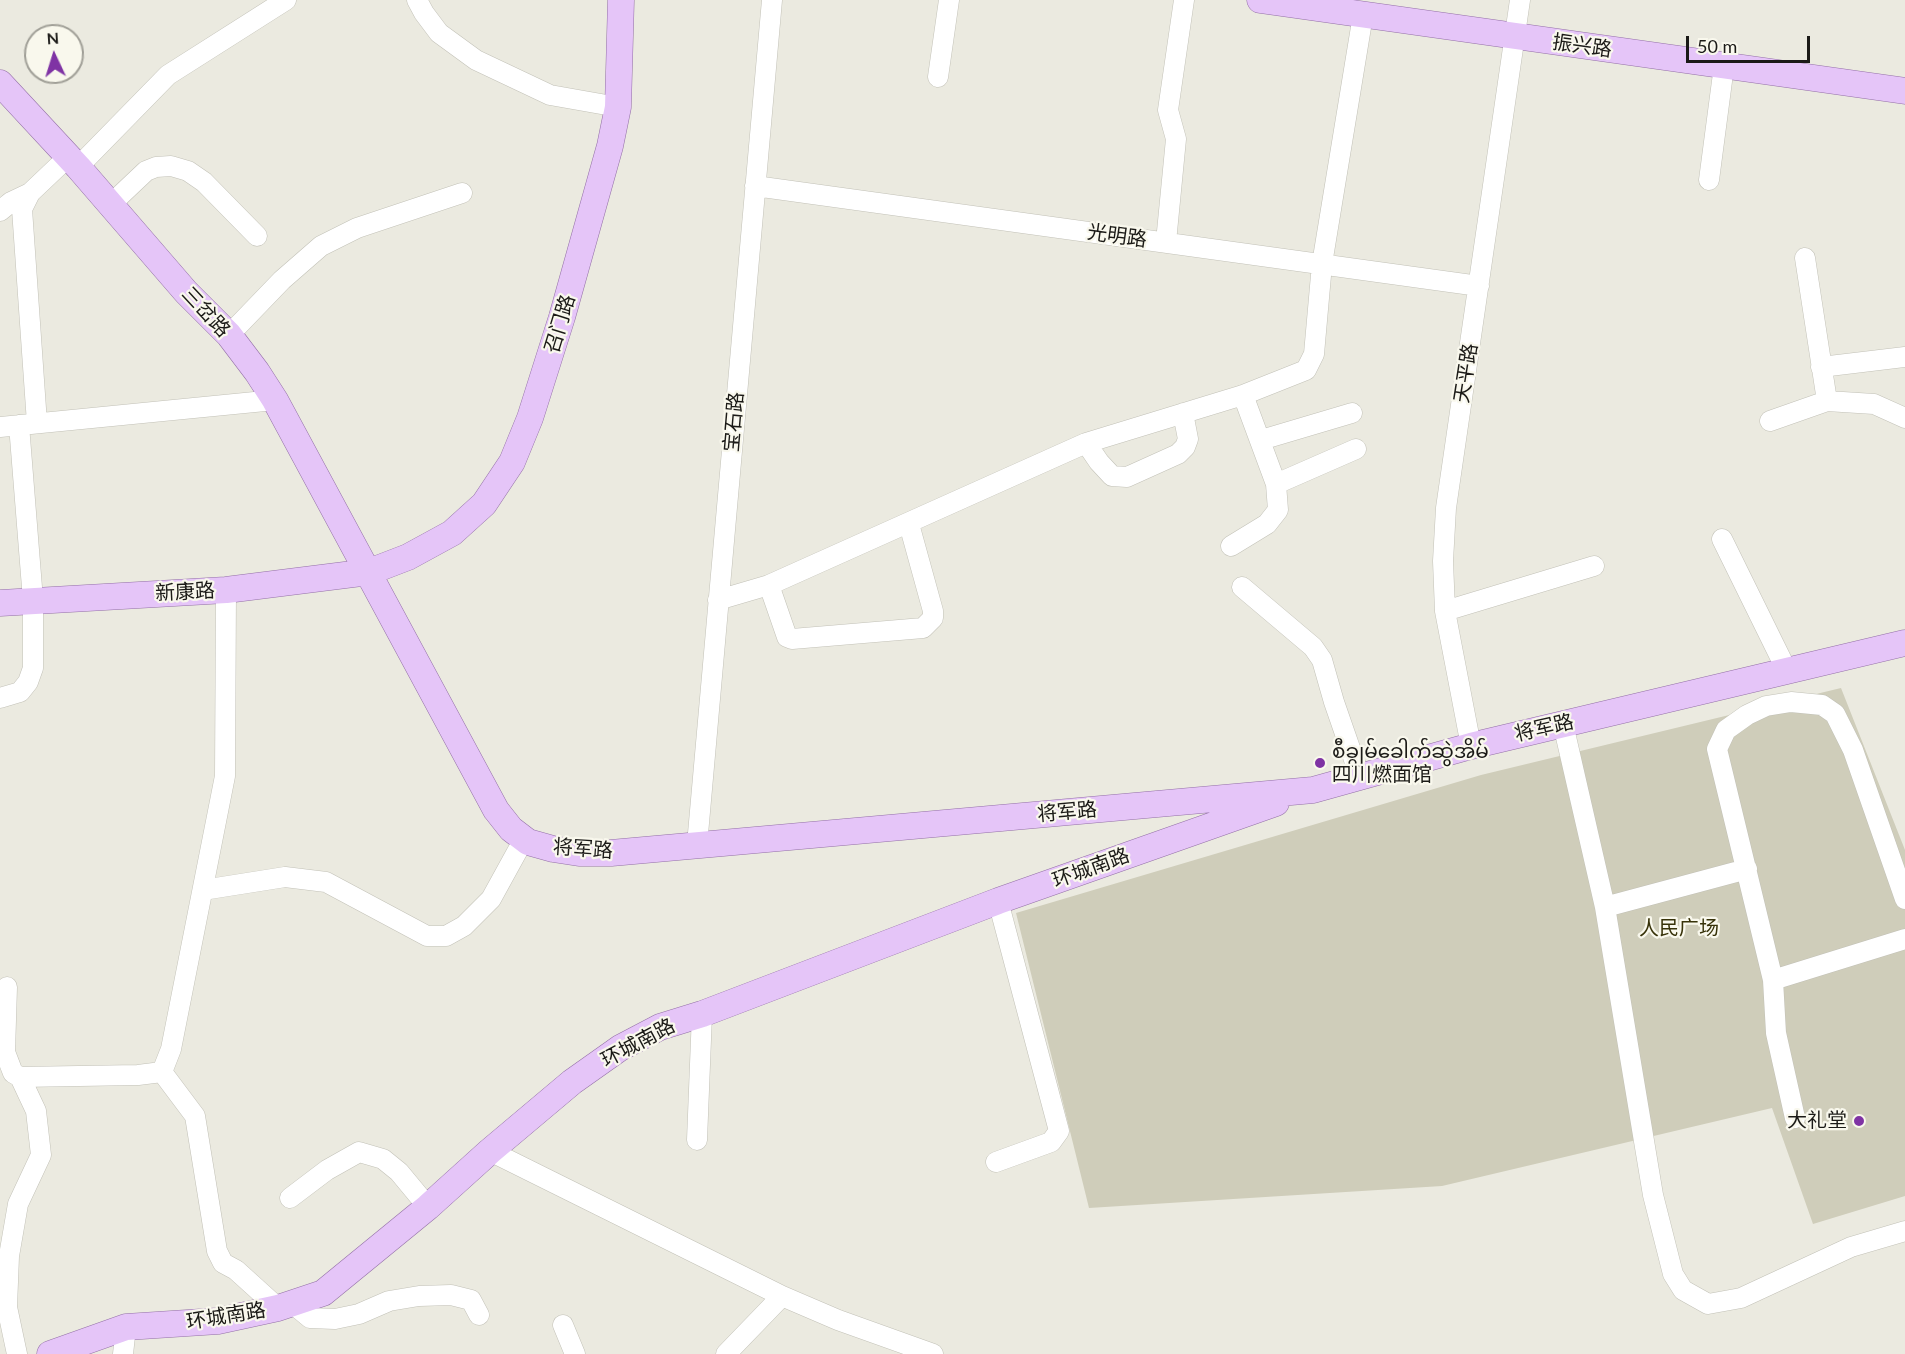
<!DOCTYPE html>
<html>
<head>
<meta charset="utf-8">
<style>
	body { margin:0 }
	#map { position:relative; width:1905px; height:1354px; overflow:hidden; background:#ebeae0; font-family:Lato,sans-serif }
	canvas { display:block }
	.north { position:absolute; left:24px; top:24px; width:60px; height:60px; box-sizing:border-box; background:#f9f8ed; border:2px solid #a09f97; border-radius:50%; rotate:356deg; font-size:16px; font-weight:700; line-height:24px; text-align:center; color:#1b1a17 }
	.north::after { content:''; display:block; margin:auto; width:21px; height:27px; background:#7f33a4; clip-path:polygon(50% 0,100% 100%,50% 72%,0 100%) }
	.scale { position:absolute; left:1686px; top:36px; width:124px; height:27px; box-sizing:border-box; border:3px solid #1b1a17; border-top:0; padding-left:8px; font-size:18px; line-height:21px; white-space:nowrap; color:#1b1a17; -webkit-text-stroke:4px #f9f8ed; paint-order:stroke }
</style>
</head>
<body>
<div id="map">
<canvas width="1905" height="1354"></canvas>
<div class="north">N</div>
<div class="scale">50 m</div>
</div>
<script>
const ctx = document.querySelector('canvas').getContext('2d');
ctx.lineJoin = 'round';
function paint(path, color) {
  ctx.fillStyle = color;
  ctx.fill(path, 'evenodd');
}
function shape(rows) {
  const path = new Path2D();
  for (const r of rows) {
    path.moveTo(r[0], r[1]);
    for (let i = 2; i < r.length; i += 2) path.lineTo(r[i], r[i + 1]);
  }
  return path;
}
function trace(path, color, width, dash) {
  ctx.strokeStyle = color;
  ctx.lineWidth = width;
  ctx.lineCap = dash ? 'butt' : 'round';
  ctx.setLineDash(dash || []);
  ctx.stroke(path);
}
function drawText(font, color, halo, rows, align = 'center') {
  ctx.font = font + ' Lato,"Noto Sans SC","Noto Sans Myanmar",sans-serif';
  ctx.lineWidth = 4.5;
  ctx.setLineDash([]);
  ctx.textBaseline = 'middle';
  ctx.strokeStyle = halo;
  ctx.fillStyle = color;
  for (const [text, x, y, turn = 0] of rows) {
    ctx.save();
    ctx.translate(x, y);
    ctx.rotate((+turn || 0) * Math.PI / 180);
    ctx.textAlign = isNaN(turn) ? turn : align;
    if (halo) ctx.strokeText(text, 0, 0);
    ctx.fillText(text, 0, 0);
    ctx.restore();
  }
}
paint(shape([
	[1841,688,1905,850,1905,1196,1813,1224,1772,1108,1442,1186,1089,1208,1016,913,1481,775]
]), '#cfcdba');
const minor = shape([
	[417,0,424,13,439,33,476,60,550,95,618,107],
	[938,77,949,0],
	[78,167,168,75,286,0],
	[1709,180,1724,66],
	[755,186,1479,286],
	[110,205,146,171,156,167,171,166,188,171,204,182,257,236],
	[0,211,11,202,30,193],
	[1166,242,1176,139,1168,110,1184,0],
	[1805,258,1827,401],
	[229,335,282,280,321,246,357,228,462,193],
	[1821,367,1905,357],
	[1770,421,1827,401,1874,404,1905,418],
	[37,423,22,209,30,193,68,157],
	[0,427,275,400],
	[1261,440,1352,413],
	[1086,443,1099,462,1112,476,1127,477,1178,454,1185,447,1188,439,1183,413],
	[1276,484,1356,449],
	[1722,539,1787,671],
	[1231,546,1267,524,1278,510,1276,484,1243,395],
	[769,585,787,637,792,639,923,628,933,618,933,611,909,524],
	[1242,587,1313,647,1322,660,1334,702,1360,777],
	[718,600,769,585,1086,443,1243,395,1306,370,1314,354,1322,264,1363,15],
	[1445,611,1594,566],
	[0,698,20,692,28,682,33,668,33,600,19,425],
	[1563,724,1605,907,1653,1195,1673,1274,1683,1290,1708,1304,1741,1298,1851,1247,1905,1231],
	[1471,746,1445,611,1443,561,1446,508,1520,0],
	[697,845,772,0],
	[203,890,285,877,326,882,427,936,446,936,464,926,491,899,524,839],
	[1605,907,1747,869],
	[1773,980,1905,939],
	[7,987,5,1052,13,1073,20,1077,138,1075,162,1072],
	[162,1072,171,1049,225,776,226,590],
	[162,1072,195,1116,217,1251,223,1263,236,1270,278,1308],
	[1795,1118,1776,1033,1773,980,1717,749,1726,730,1747,715,1766,706,1791,702,1822,705,1835,714,1853,750,1905,899],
	[697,1140,702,1014],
	[490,1151,782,1296,838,1320,933,1354],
	[996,1162,1051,1142,1059,1131,998,901],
	[290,1198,327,1170,359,1152,383,1159,399,1172,428,1207],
	[292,1303,310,1318,335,1319,359,1314,389,1301,419,1296,451,1295,471,1300,479,1315],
	[563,1325,575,1354],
	[17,1354,7,1307,9,1256,18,1204,41,1155,36,1111,20,1077],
	[123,1354,126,1327],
	[726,1354,782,1296]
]);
const major = shape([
	[1260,0,1905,91],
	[0,83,78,167,186,292,229,335,257,372,275,400,496,810,511,829,528,842,553,849,579,853,611,853,1313,790,1471,746,1905,643],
	[0,603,226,590,369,572,408,557,452,533,484,504,512,462,530,418,562,317,610,146,618,107,621,0],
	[50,1354,126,1327,218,1321,278,1308,323,1293,428,1207,490,1151,572,1082,620,1048,660,1027,702,1014,998,901,1276,803]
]);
trace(minor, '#c2c1b7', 21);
trace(major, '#9370a6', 27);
trace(minor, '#fff', 20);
trace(major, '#e5c5f8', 26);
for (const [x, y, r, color] of [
	[1320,763,6,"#7f33a4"],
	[1859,1121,6,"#7f33a4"]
]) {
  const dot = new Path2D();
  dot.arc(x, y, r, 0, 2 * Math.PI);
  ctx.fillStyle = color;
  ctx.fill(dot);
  trace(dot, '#f9f8ed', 2);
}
drawText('20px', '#1b1a17', '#f9f8ed', [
	["振兴路",1582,46,8],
	["光明路",1117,236,8],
	["三岔路",206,312,47],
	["召门路",560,324,-73],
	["天平路",1466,373,-81],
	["宝石路",734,422,-85],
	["新康路",185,592,-3],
	["将军路",1544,728,-13],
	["将军路",1067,812,-5],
	["将军路",583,849,4],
	["环城南路",1091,868,-20],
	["环城南路",638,1043,-28],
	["环城南路",226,1316,-9]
]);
drawText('20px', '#1b1a17', '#f9f8ed', [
	["စီချွမ်ခေါက်ဆွဲအိမ်",1332,752],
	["四川燃面馆",1332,775],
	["大礼堂",1847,1121,"right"]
], 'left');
drawText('20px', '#373209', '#f9f8ed', [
	["人民广场",1679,929]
]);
</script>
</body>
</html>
